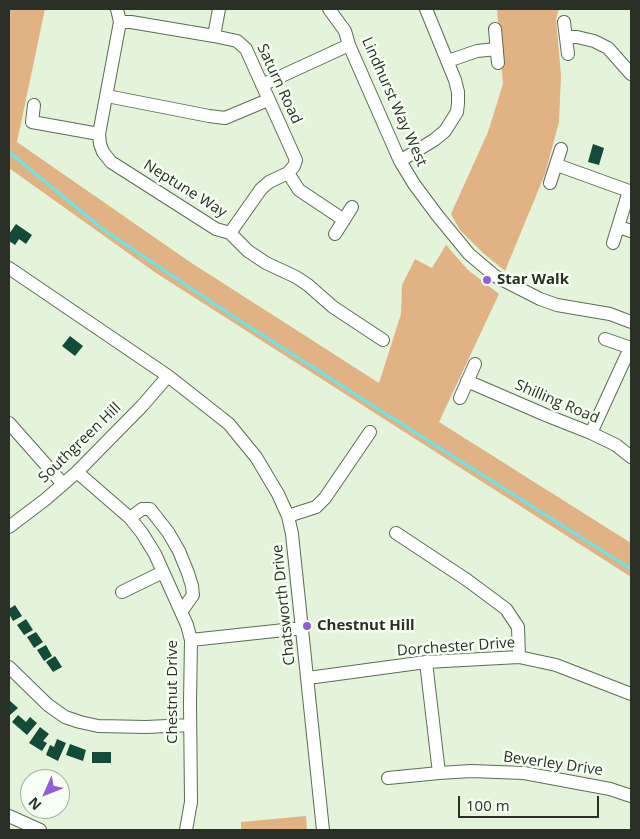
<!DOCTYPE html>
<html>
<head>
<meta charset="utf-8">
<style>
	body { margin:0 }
	#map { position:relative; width:640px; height:839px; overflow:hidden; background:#e4f4da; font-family:"Open Sans",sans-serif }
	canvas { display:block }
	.frame { position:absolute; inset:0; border:10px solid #2a3026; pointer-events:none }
	.north { position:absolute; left:20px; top:769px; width:50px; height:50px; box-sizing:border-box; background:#f7fef3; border:1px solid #a5aca1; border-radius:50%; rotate:226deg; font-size:14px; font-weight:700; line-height:20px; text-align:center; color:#2a3026 }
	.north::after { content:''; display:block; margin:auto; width:18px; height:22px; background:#925ed7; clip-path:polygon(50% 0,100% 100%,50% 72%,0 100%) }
	.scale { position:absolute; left:458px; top:796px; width:141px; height:22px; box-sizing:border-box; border:2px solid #2a3026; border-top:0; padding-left:6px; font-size:15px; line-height:18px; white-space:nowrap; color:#2a3026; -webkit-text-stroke:4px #f7fef3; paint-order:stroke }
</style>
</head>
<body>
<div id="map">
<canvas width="640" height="839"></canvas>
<div class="frame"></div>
<div class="north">N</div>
<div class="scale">100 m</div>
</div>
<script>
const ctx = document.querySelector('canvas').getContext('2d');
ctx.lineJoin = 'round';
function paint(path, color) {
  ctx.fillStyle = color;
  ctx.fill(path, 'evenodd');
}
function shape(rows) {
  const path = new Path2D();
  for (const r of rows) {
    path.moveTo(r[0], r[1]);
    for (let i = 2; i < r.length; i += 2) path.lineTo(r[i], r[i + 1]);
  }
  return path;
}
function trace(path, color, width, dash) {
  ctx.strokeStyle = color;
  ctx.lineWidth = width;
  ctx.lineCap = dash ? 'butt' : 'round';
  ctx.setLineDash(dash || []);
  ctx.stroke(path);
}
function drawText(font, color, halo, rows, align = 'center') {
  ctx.font = font + ' "Open Sans",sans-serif';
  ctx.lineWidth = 5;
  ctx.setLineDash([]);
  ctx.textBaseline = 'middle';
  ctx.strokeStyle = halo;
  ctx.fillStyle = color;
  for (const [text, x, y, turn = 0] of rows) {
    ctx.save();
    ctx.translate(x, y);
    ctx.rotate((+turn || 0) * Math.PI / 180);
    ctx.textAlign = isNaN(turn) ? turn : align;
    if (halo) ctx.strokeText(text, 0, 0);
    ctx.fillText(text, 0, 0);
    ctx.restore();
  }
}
paint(shape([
	[9,9,45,9,17,142,190,262,379,383,401,314,402,285,415,259,432,268,446,245,468,270,499,294,439,422,631,543,631,577,156,273,9,168],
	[497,9,559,9,556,19,561,75,559,122,545,174,505,271,483,253,460,230,451,214,488,132,503,84],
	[306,816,307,830,241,830,241,822]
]), '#e0b284');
trace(shape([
	[9,152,104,230,231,315,375,407,631,569]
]), '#69e6ed', 3);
paint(shape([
	[593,144,604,148,599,165,588,162],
	[16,224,32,235,26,244,19,239,15,245,9,241,9,234],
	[70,336,83,346,75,356,62,346],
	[15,605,22,616,13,621,9,614,9,609],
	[26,619,33,630,24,635,17,625],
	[36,632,43,642,34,648,27,637],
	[46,645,52,656,44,661,37,650],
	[55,656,62,667,53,672,46,662],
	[9,700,18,708,10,715,9,714],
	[18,715,26,722,30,717,37,723,27,735,12,722],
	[40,727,49,734,43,741,47,743,42,751,29,743],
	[57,739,66,743,58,761,46,755,50,745,54,747],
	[70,744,86,750,83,761,66,755],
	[92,752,111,752,111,763,92,763]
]), '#124b38');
const minor = shape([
	[117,9,120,22,99,134,100,144,103,152,111,162,216,229,230,233,248,251,266,263,296,277,308,285,333,307,383,340],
	[329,9,345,31,349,45,400,161,414,184,437,215,469,254,495,276,540,299,557,305,610,314,631,322],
	[120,22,131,22,214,36,237,41,246,49,296,160,294,166,288,173,269,182,261,189,230,233],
	[564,22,568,54],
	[495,29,498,63],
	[214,36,219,9],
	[566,37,577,37,594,41,608,48,631,74],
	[448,61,477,51,497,49],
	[262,85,349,45],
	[107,96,209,116,225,118,268,100],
	[34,105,32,122,99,134],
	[400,161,434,140,445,131,457,112,458,103,458,92,455,80,426,9],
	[557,165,629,191],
	[288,173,299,190,344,220],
	[550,183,561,149],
	[619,227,631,231],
	[335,234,352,207],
	[613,243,629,191],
	[9,268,168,376,210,409,229,424,242,440,256,457,278,494,288,516,292,534,323,830],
	[605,339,631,348],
	[467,381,548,416,591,433,616,445,631,457],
	[460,398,475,364],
	[9,423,63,484],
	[591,433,630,348],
	[77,472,130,518,142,533,155,554,187,625,191,640,190,703,191,802,186,830],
	[288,516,316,507,325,498,370,432],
	[130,518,142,509,150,509,168,532,179,551,188,573,192,586,193,595,181,612],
	[9,527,46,499,77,472,142,406,168,376],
	[396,533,467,580,506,609,518,627,519,657],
	[122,592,163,572],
	[191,640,303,628],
	[426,662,439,773],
	[9,667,48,705,65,717,80,722,98,726,146,727,190,725],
	[308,678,426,662,519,657,556,665,631,694],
	[388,778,439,773,471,771,524,773,610,789,631,796],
	[9,816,40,830]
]);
trace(minor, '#5d6b54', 14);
trace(minor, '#fff', 12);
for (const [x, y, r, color] of [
	[487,280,5,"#925ed7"],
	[307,626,5,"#925ed7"]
]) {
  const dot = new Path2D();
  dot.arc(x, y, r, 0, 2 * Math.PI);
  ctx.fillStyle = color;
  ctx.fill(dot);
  trace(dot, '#f7fef3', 2);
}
drawText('15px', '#2a3026', '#f7fef3', [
	["Saturn Road",279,84,65],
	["Lindhurst Way West",394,102,66],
	["Neptune Way",185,189,32],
	["Shilling Road",557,402,23],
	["Southgreen Hill",80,443,-44],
	["Chatsworth Drive",284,605,-96],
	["Dorchester Drive",456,647,-4],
	["Chestnut Drive",173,692,-90],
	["Beverley Drive",553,764,8]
]);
drawText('bold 15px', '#2a3026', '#f7fef3', [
	["Star Walk",497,280],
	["Chestnut Hill",317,626]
], 'left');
</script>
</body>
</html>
